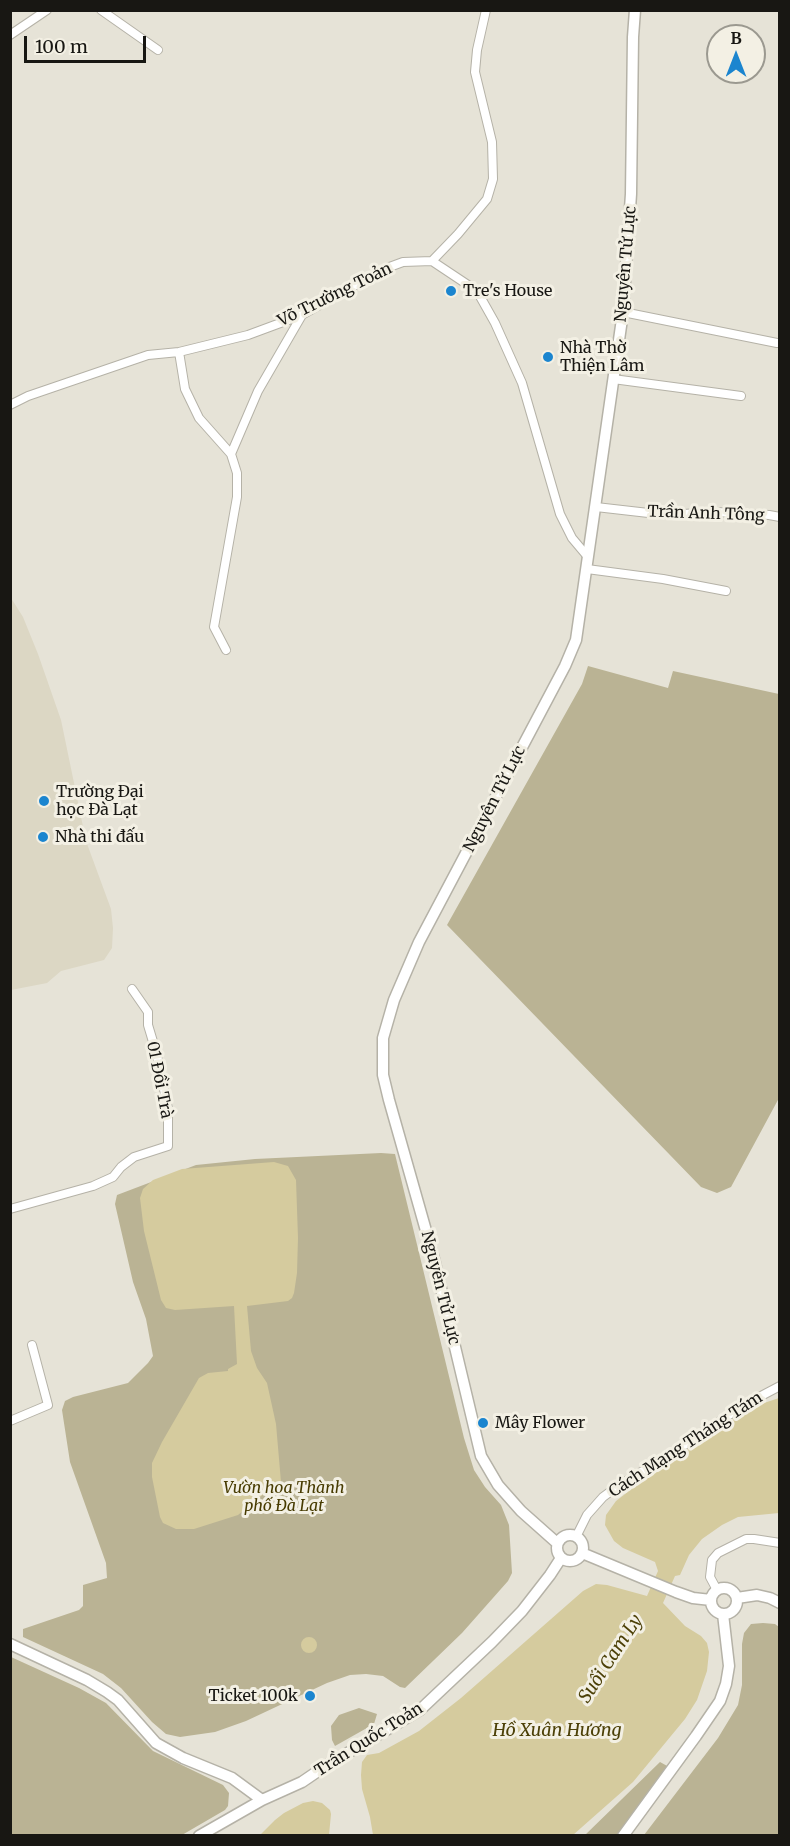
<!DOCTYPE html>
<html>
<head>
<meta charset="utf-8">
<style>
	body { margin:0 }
	#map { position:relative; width:790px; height:1846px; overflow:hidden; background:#e6e3d7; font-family:Merriweather,serif }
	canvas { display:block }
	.frame { position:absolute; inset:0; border:12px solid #181713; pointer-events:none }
	.north { position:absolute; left:706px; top:24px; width:60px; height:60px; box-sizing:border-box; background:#f3f0e4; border:2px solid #9b9990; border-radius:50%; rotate:0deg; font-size:16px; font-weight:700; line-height:24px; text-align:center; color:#181713 }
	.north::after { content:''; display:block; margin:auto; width:21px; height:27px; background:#1b85cf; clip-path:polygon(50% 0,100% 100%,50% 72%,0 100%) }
	.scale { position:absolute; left:24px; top:36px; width:122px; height:27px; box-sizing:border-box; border:3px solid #181713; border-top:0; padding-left:8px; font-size:18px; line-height:21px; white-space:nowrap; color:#181713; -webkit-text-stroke:4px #f3f0e4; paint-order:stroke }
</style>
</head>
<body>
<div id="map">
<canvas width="790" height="1846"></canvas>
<div class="frame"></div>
<div class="north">B</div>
<div class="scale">100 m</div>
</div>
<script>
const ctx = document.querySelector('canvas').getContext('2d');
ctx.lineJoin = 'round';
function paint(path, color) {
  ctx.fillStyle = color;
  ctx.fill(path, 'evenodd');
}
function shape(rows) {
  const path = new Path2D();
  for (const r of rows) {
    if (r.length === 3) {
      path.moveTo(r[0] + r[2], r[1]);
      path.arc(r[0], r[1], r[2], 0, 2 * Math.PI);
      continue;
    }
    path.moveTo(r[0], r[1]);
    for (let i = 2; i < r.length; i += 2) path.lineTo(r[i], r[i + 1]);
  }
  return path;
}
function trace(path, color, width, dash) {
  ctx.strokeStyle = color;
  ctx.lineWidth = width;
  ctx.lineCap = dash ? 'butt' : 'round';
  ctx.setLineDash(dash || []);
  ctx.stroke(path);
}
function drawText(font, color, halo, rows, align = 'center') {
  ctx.font = font + ' Merriweather,serif';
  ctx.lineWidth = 6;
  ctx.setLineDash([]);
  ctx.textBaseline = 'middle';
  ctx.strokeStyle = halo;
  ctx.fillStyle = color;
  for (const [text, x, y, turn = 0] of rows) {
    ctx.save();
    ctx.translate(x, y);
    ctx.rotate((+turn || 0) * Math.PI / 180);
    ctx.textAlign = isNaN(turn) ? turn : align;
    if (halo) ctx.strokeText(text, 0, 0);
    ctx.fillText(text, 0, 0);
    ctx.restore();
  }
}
paint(shape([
	[11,598,23,617,38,654,61,720,86,841,111,909,113,928,112,948,104,960,61,971,47,983,11,990]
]), '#dcd7c4');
paint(shape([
	[588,666,668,688,673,671,779,694,779,1098,731,1187,717,1193,701,1187,447,925,582,684],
	[381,1153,395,1154,464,1438,474,1470,485,1487,501,1505,509,1525,512,1573,508,1581,462,1633,405,1688,400,1687,383,1676,366,1674,350,1675,327,1683,246,1721,215,1732,180,1737,166,1734,152,1722,121,1688,103,1674,23,1637,23,1629,79,1610,83,1606,83,1585,107,1578,106,1563,70,1462,62,1410,65,1401,73,1397,128,1383,148,1363,153,1356,146,1319,133,1282,115,1204,117,1195,196,1165,255,1159],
	[763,1623,775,1624,779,1627,779,1835,644,1835,718,1738,738,1705,742,1685,742,1644,744,1633,751,1624],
	[11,1657,79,1688,106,1703,153,1751,223,1785,229,1793,228,1806,225,1810,182,1835,11,1835],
	[359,1708,377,1714,374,1724,335,1746,332,1740,331,1726,339,1715],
	[660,1762,669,1767,621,1835,584,1836]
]), '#bab394');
paint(shape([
	[274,1162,288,1166,296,1180,298,1238,297,1273,294,1293,292,1298,288,1301,247,1306,251,1351,257,1368,267,1383,276,1424,281,1482,276,1488,265,1493,238,1515,194,1529,176,1529,163,1523,160,1517,152,1477,152,1463,162,1442,199,1378,208,1373,228,1371,228,1369,237,1364,234,1306,175,1310,166,1308,161,1300,144,1231,140,1198,143,1189,153,1180,182,1169],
	[779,1398,779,1513,738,1517,722,1525,702,1539,689,1555,680,1575,675,1576,663,1603,685,1626,701,1636,707,1643,709,1652,707,1671,697,1700,685,1719,633,1782,573,1835,373,1835,370,1817,362,1789,361,1775,362,1762,367,1755,379,1753,419,1731,461,1698,583,1591,596,1584,607,1585,647,1596,658,1571,655,1562,623,1548,614,1541,605,1525,606,1515,616,1501,664,1464,730,1421,761,1404],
	[309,1645,8],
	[313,1801,322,1803,330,1810,331,1814,329,1835,260,1835,275,1820,284,1813,303,1803]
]), '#d5cb9e');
const minor = shape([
	[101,10,158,50],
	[10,35,47,10],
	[432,261,477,291,495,323,522,383,560,514,572,538,588,557],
	[623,312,777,343],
	[179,352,185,389,199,418,231,454,237,473,237,497,214,627,226,650],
	[613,379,741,396],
	[10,405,28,396,148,355,179,352,248,335,302,315,384,269,403,262,432,261,458,234,487,199,493,179,492,142,475,72,477,50,486,10],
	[231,454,258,391,302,315],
	[596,507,666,515,716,512,769,515,780,517],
	[587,569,663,579,726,591],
	[10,1209,93,1186,113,1177,121,1167,134,1157,168,1146,168,1109,157,1055,148,1025,148,1012,132,989],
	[10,1421,48,1405,32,1345],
	[576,1537,587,1515,603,1497,618,1486,671,1454,744,1405,780,1386],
	[717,1590,710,1577,712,1560,718,1553,746,1539,754,1539,780,1543]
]);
const secondary = shape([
	[570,1548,13],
	[557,1543,521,1511,498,1485,481,1456,434,1259,389,1100,383,1075,383,1038,394,1000,419,942,565,666,576,640,623,312,631,194,633,37,635,10],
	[582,1553,676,1592,693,1598,711,1600],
	[724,1601,13],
	[737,1598,757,1595,770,1598,780,1603],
	[10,1644,87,1680,107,1692,118,1700,156,1743,183,1758,232,1778,262,1800],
	[199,1836,262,1800,302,1782,324,1767,420,1710,492,1642,522,1611,550,1575,561,1558],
	[623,1836,696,1736,720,1701,726,1684,729,1666,723,1614]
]);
trace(minor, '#b5b2a7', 10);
trace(secondary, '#b5b2a7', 13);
trace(minor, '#fff', 8);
trace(secondary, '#fff', 10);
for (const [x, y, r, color] of [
	[451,291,6,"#1b85cf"],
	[548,357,6,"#1b85cf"],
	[44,801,6,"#1b85cf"],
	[43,837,6,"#1b85cf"],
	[483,1423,6,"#1b85cf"],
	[310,1696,6,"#1b85cf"]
]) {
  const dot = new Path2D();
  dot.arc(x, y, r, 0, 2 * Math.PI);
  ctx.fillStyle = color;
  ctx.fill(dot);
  trace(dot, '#f3f0e4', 2);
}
drawText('16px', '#181713', '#f3f0e4', [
	["Nguyên Tử Lực",626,264,-85],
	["Võ Trường Toản",335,295,-26],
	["Trần Anh Tông",706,514,2],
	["Nguyên Tử Lực",495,799,-63],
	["01 Đồi Trà",159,1080,79],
	["Nguyên Tử Lực",440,1288,76],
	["Cách Mạng Tháng Tám",686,1445,-33],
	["Trần Quốc Toản",369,1740,-32]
]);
drawText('16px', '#181713', '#f3f0e4', [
	["Tre's House",463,291],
	["Nhà Thờ",560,348],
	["Thiện Lâm",560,366],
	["Trường Đại",56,792],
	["học Đà Lạt",56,810],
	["Nhà thi đấu",55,837],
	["Mây Flower",495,1423],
	["Ticket 100k",298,1696,"right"]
], 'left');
drawText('italic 16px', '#473b01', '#f3f0e4', [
	["Vườn hoa Thành",284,1488],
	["phố Đà Lạt",284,1506]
]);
drawText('italic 18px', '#4c4007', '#f3f0e4', [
	["Suối Cam Ly",611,1659,-57],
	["Hồ Xuân Hương",557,1731]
]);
</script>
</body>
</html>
